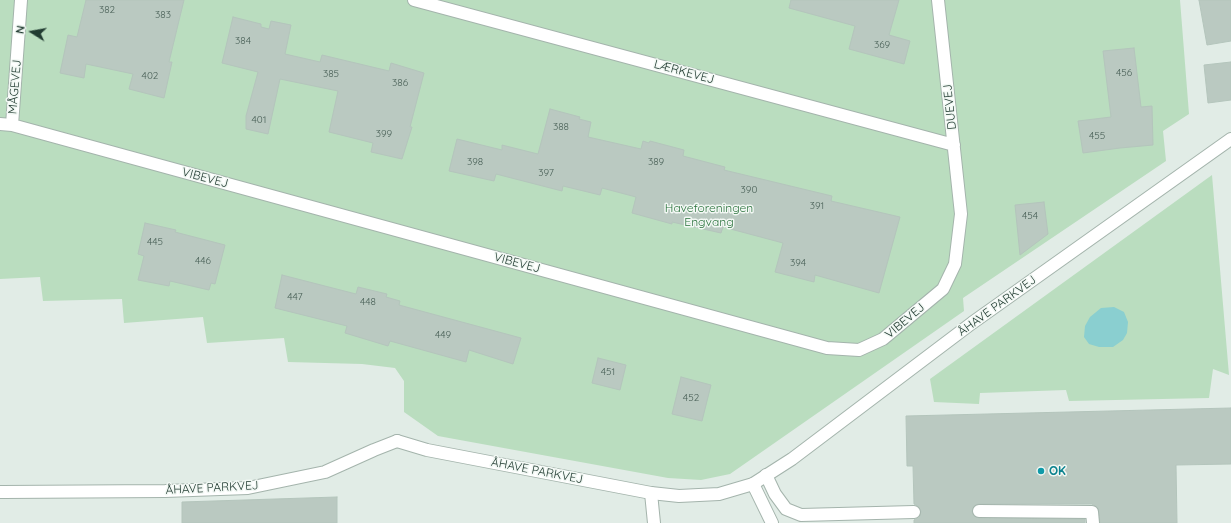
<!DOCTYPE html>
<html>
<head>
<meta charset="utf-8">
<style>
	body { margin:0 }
	#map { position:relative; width:1231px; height:523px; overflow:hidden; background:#e1ece6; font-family:Quicksand,sans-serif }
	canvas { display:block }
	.north { position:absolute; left:12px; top:12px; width:40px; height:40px; -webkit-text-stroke:3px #f2f8f4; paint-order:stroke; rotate:281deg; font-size:11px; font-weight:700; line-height:16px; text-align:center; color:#223c32 }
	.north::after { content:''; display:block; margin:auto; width:14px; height:18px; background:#223c32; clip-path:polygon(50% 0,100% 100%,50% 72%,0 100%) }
</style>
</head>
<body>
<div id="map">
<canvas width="1231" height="523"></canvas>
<div class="north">N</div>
</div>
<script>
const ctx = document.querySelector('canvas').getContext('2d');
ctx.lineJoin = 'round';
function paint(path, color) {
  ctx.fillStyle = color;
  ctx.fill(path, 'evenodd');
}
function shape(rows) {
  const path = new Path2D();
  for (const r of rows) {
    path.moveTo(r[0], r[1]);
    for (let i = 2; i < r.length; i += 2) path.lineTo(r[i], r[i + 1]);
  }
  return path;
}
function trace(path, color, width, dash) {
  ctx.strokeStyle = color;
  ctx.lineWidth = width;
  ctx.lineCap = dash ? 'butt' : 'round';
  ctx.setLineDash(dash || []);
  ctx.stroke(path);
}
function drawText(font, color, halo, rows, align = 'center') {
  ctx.font = font + ' Quicksand,sans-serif';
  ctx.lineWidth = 3;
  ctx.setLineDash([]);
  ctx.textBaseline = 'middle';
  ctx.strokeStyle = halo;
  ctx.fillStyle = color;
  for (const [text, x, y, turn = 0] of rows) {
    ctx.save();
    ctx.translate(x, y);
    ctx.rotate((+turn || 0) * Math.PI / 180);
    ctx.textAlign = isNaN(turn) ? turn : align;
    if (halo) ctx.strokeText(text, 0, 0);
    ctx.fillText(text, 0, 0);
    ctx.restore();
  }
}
paint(shape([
	[0,0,1180,0,1189,114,1163,131,1166,161,963,298,964,311,730,474,701,480,668,478,438,436,404,412,404,381,395,368,362,364,288,362,284,338,207,343,203,317,124,323,122,299,43,301,40,277,0,279],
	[1212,175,1229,375,1213,369,1209,398,1069,401,1066,390,980,393,979,404,934,402,930,379]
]), '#baddbf');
paint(shape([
	[1114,307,1124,312,1128,322,1127,333,1123,340,1113,347,1099,347,1089,344,1084,337,1085,326,1090,317,1101,308]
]), '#8acfd0');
const building = shape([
	[86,0,184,0,169,62,172,62,164,98,129,89,133,74,86,64,84,78,60,73,68,35,77,37,86,0],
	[791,0,899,0,889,35,910,41,904,64,849,49,855,26,789,8,791,0],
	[1199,0,1231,0,1231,41,1207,45,1199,0],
	[233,17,261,24,261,27,269,29,271,21,291,25,285,54,320,62,322,55,389,71,391,63,424,73,410,127,412,127,402,159,371,152,373,143,329,132,338,91,280,79,268,134,246,129,246,116,258,72,222,63,233,17],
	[1134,48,1141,107,1152,106,1153,145,1120,148,1083,153,1078,121,1111,117,1103,51,1134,48],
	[1231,62,1231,100,1208,103,1204,65,1231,62],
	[550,109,580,117,579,119,591,122,588,137,641,149,643,141,649,143,650,141,684,150,683,156,725,167,724,170,832,196,831,201,900,217,879,293,815,275,814,282,775,272,783,243,723,227,721,233,672,222,672,224,632,213,636,197,602,188,600,195,563,186,562,191,496,174,494,181,449,171,457,139,502,150,502,145,538,154,550,109],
	[1044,202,1048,234,1020,255,1015,205,1044,202],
	[145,223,176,230,175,232,225,245,215,284,211,283,209,290,170,281,169,286,138,280,144,256,138,254,145,223],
	[282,275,356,294,358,287,387,294,386,297,400,301,399,305,521,338,513,364,469,350,466,362,390,341,388,346,345,333,347,326,275,308,282,275],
	[598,358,626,365,620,390,592,383,598,358],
	[681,377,711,385,702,421,672,414,681,377],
	[1231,408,1231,464,1176,465,1177,523,1100,523,1098,508,1092,504,979,504,975,505,972,511,973,515,979,518,1085,519,1085,523,914,523,914,520,920,516,921,511,918,506,914,504,913,466,907,466,906,416,1231,408],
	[337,497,337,523,182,523,182,502,337,497]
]);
paint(building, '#bac9c1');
trace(building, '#b4c5bc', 1);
const service = shape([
	[766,475,775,494,786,509,801,515,914,512],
	[753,484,772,523],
	[3,492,165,491,248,488,325,472,374,450,397,441],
	[651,493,654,523],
	[979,511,1092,512,1093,523]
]);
const minor = shape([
	[414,0,954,145],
	[0,124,12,125,827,348,859,350,883,339,943,289,955,264,961,214,938,0],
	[12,125,21,0],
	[397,441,427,450,651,493,679,496,719,494,753,484,792,459,972,323,1231,139],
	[0,492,3,492]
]);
trace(service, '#a4b4ac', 14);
trace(minor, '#a4b4ac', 14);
trace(service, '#fff', 12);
trace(minor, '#fff', 12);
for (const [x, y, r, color] of [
	[1041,471,4,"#0f9aa8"]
]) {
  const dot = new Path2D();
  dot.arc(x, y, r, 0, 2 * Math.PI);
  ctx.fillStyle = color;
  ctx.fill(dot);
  trace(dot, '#f2f8f4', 1.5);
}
drawText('10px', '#485f56', null, [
	["382",107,10],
	["383",163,15],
	["384",243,41],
	["369",882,45],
	["456",1124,73],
	["385",331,74],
	["402",150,76],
	["386",400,83],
	["401",259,120],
	["388",561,127],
	["399",384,134],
	["455",1097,136],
	["398",475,162],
	["389",656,162],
	["397",546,173],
	["390",749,190],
	["391",817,206],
	["454",1030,216],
	["445",155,242],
	["446",203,261],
	["394",798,263],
	["447",295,297],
	["448",368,302],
	["449",443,335],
	["451",608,372],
	["452",691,398]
]);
drawText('12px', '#223c32', '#f2f8f4', [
	["LÆRKEVEJ",684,72,15],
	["MÅGEVEJ",15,87,-85],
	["DUEVEJ",950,107,-96],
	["VIBEVEJ",205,178,15],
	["VIBEVEJ",517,263,15],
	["ÅHAVE PARKVEJ",997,306,-36],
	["VIBEVEJ",905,321,-40],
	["ÅHAVE PARKVEJ",537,471,11],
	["ÅHAVE PARKVEJ",212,488,-3]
]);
drawText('12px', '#2c733e', '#f2f8f4', [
	["Haveforeningen",709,208],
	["Engvang",709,222]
]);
drawText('bold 12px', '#0d838f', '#f2f8f4', [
	["OK",1049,471]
], 'left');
</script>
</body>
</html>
